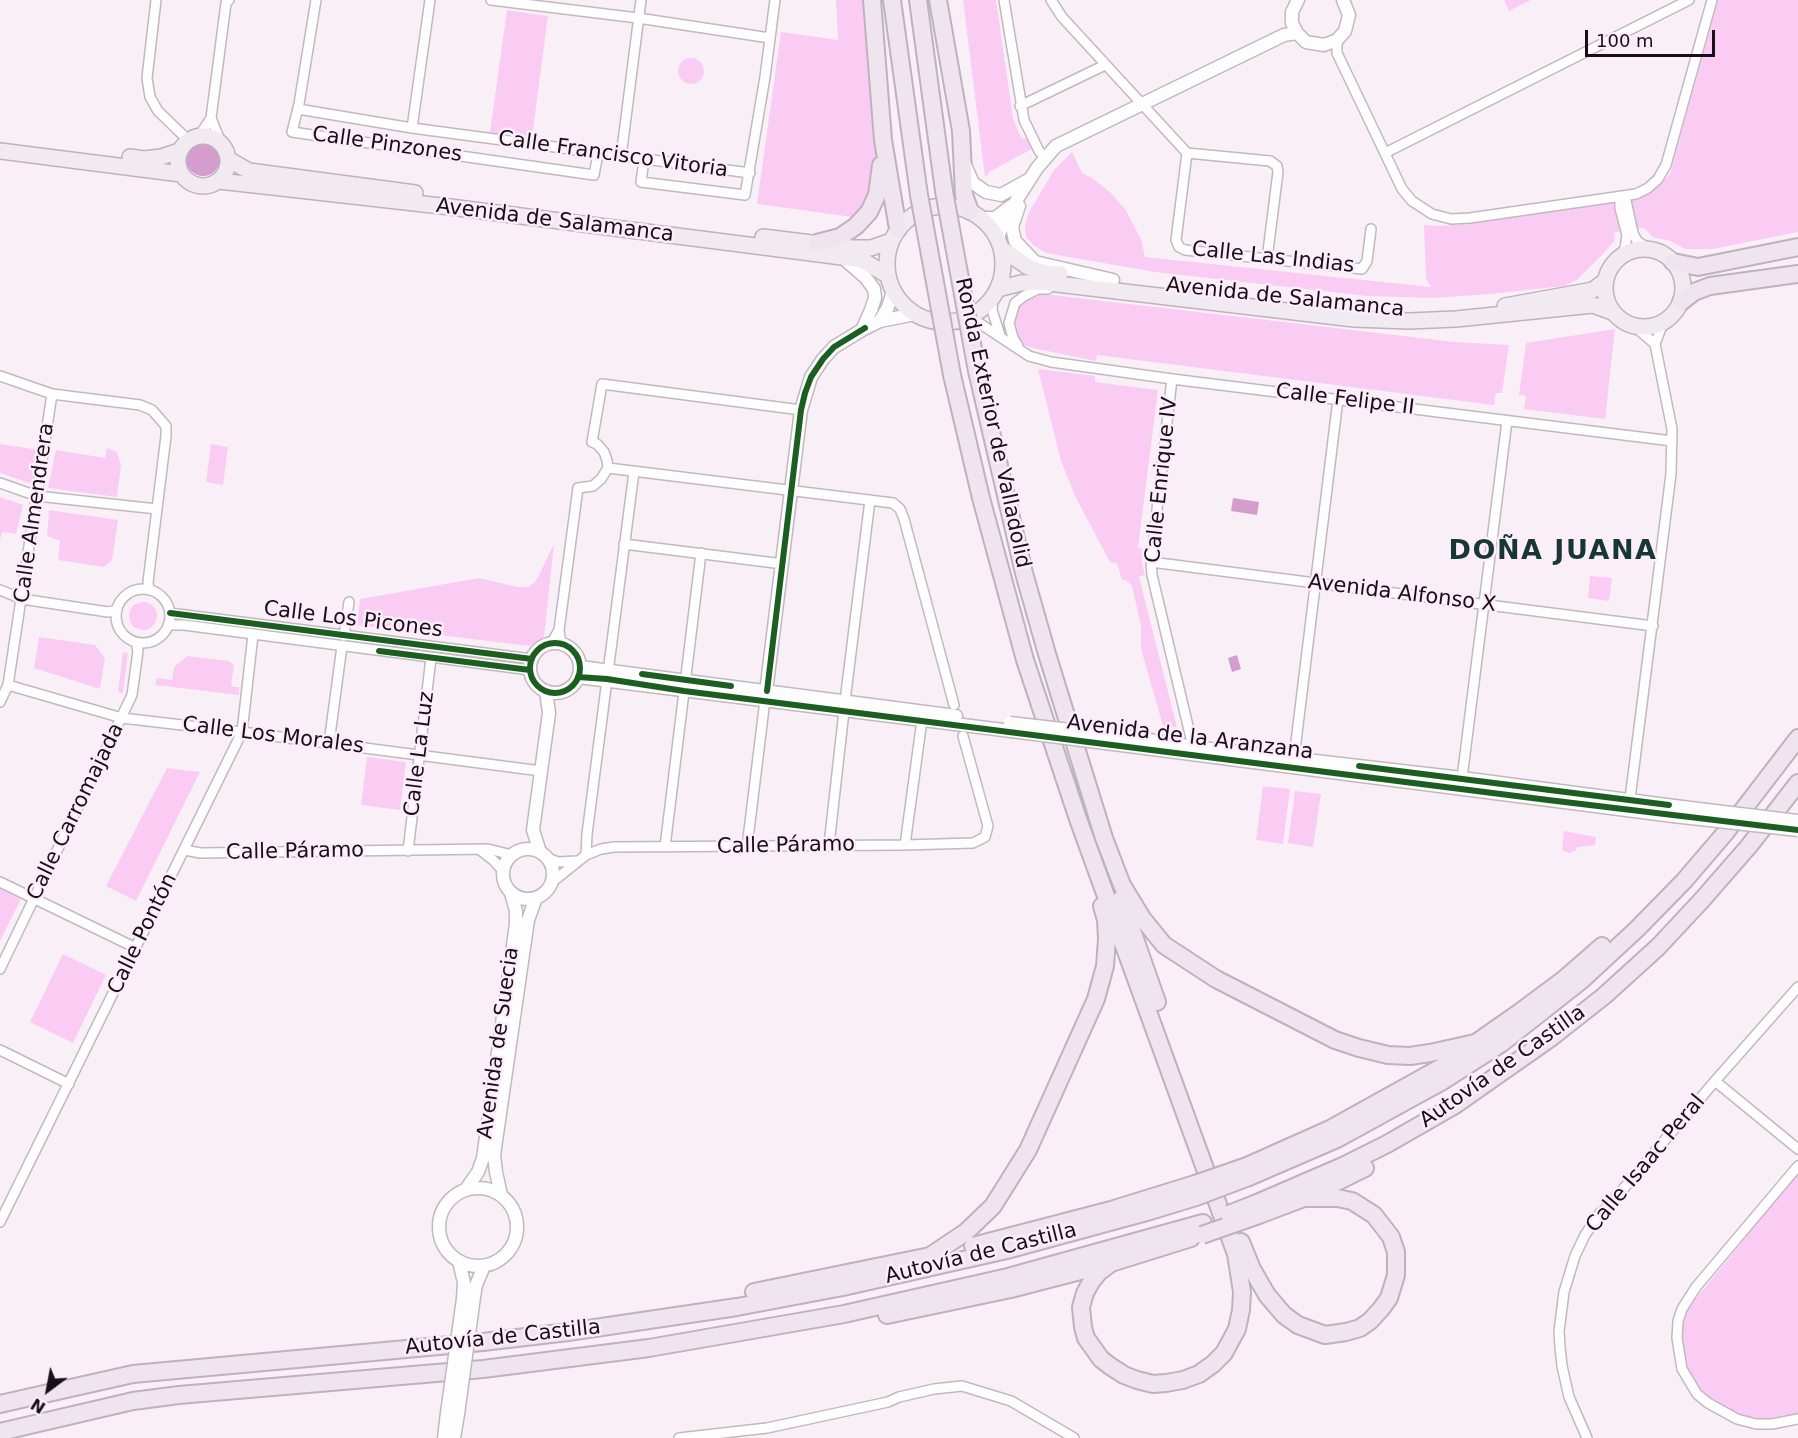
<!DOCTYPE html>
<html>
<head>
<meta charset="utf-8">
<style>
	body { margin:0 }
	#map { position:relative; width:1798px; height:1438px; overflow:hidden; background:#f9f0f7; font-family:"DejaVu Sans",sans-serif }
	canvas { display:block }
	.north { position:absolute; left:18px; top:1360px; width:60px; height:60px; -webkit-text-stroke:4px #fdecfa; paint-order:stroke; rotate:212deg; font-size:16px; font-weight:700; line-height:24px; text-align:center; color:#180f18 }
	.north::after { content:''; display:block; margin:auto; width:21px; height:27px; background:#180f18; clip-path:polygon(50% 0,100% 100%,50% 72%,0 100%) }
	.scale { position:absolute; left:1585px; top:30px; width:130px; height:27px; box-sizing:border-box; border:3px solid #180f18; border-top:0; padding-left:8px; font-size:18px; line-height:21px; white-space:nowrap; color:#180f18; -webkit-text-stroke:4px #fdecfa; paint-order:stroke }
</style>
</head>
<body>
<div id="map">
<canvas width="1798" height="1438"></canvas>
<div class="north">N</div>
<div class="scale">100 m</div>
</div>
<script>
const ctx = document.querySelector('canvas').getContext('2d');
ctx.lineJoin = 'round';
function paint(path, color) {
  ctx.fillStyle = color;
  ctx.fill(path, 'evenodd');
}
function shape(rows) {
  const path = new Path2D();
  for (const r of rows) {
    if (r.length === 3) {
      path.moveTo(r[0] + r[2], r[1]);
      path.arc(r[0], r[1], r[2], 0, 2 * Math.PI);
      continue;
    }
    path.moveTo(r[0], r[1]);
    for (let i = 2; i < r.length; i += 2) path.lineTo(r[i], r[i + 1]);
  }
  return path;
}
function trace(path, color, width, dash) {
  ctx.strokeStyle = color;
  ctx.lineWidth = width;
  ctx.lineCap = dash ? 'butt' : 'round';
  ctx.setLineDash(dash || []);
  ctx.stroke(path);
}
function drawText(font, color, halo, rows, align = 'center') {
  ctx.font = font + ' "DejaVu Sans",sans-serif';
  ctx.lineWidth = 5;
  ctx.setLineDash([]);
  ctx.textBaseline = 'middle';
  ctx.strokeStyle = halo;
  ctx.fillStyle = color;
  for (const [text, x, y, turn = 0] of rows) {
    ctx.save();
    ctx.translate(x, y);
    ctx.rotate((+turn || 0) * Math.PI / 180);
    ctx.textAlign = isNaN(turn) ? turn : align;
    if (halo) ctx.strokeText(text, 0, 0);
    ctx.fillText(text, 0, 0);
    ctx.restore();
  }
}
paint(shape([
	[836,0,870,0,880,140,877,179,860,218,757,204,781,32,838,40],
	[963,0,996,0,1013,118,1021,138,1027,139,1032,149,991,171,985,177],
	[1504,0,1531,0,1509,11],
	[1718,0,1798,0,1798,232,1713,249,1685,249,1670,241,1653,237,1644,228,1614,232,1615,240,1602,255,1577,280,1564,286,1490,294,1433,298,1367,296,1155,272,1046,253,1033,245,1026,237,1025,226,1028,214,1054,170,1072,152,1082,173,1092,178,1111,193,1125,209,1141,239,1145,257,1431,287,1426,279,1424,225,1441,226,1467,224,1598,205,1644,196,1659,186,1670,174],
	[507,10,548,16,532,137,490,132],
	[691,71,13],
	[1035,293,1455,342,1509,345,1502,393,1496,393,1494,405,1097,355,1096,361,1033,348,1020,344,1013,328,1016,311,1020,303],
	[1615,329,1605,419,1524,409,1526,396,1519,395,1526,343],
	[1038,369,1095,376,1095,382,1158,390,1138,548,1144,549,1142,563,1145,575,1139,577,1177,727,1163,726,1141,649,1141,626,1132,586,1126,580,1122,580,1117,563,1110,562,1076,498,1061,461],
	[0,444,39,450,32,484,0,473],
	[211,444,228,447,223,485,206,482],
	[107,448,117,452,121,465,117,497,48,488,56,450,105,458],
	[0,497,23,505,16,534,2,532,0,540],
	[49,510,118,520,112,560,104,567,58,560,60,541,47,536],
	[554,544,544,637,529,646,357,625,360,599,479,578,518,587,528,587,534,583,538,577],
	[1590,576,1612,578,1609,601,1588,598],
	[143,616,14],
	[39,637,95,645,105,658,100,689,34,668],
	[123,652,128,653,123,693,118,692],
	[187,656,229,661,234,665,231,684,233,687,239,687,239,695,155,685,157,678,172,680,174,667],
	[367,757,406,762,400,810,361,805],
	[167,768,200,772,136,901,106,886],
	[1263,786,1290,789,1283,844,1256,840],
	[1295,791,1321,794,1313,847,1288,843],
	[1564,831,1596,837,1595,845,1578,847,1575,851,1569,853,1562,850],
	[0,889,21,899,0,941],
	[63,954,106,975,73,1043,30,1022],
	[1798,1173,1798,1415,1757,1422,1739,1416,1705,1397,1687,1374,1682,1349,1683,1320,1690,1306]
]), '#faccf4');
paint(shape([
	[203,159,17],
	[1233,498,1259,502,1257,515,1231,511],
	[1237,655,1241,669,1232,672,1228,658]
]), '#d49dce');
const minor = shape([
	[156,0,147,78,150,97,158,111,188,140],
	[316,0,299,104,292,132,594,175,598,154],
	[491,0,638,18,770,38],
	[1004,0,1024,120,1039,151,1046,158],
	[1051,0,1062,17,1187,153,1270,161,1277,166,1278,172,1267,259],
	[1337,40,1337,53,1402,189,1412,201,1432,214,1451,219,1470,218,1636,194,1648,188,1658,179,1666,165,1712,0],
	[1020,106,1105,65],
	[298,109,412,128,750,173],
	[211,118,221,143],
	[412,128,430,0],
	[199,136,211,118,226,3,229,0],
	[1187,153,1176,240,1179,247,1185,250,1362,269,1367,261,1371,229],
	[1385,153,1689,0],
	[621,157,641,0],
	[644,160,641,182,745,195,765,77,775,0],
	[1625,196,1633,233,1637,241,1649,249],
	[1620,197,1620,208,1627,235,1625,248,1621,256],
	[993,298,992,310,1000,335],
	[970,317,1029,356,1051,362,1172,379,1672,441],
	[1634,326,1655,344],
	[1018,346,1013,338,1009,323,1015,303,1024,296,1038,289,1048,289],
	[0,376,52,394,140,405,152,410,166,426,166,436,148,582,149,590],
	[1172,379,1151,562,1152,575,1194,751],
	[608,468,893,503,900,509,904,519,954,705],
	[0,483,37,496,157,509],
	[624,544,783,564],
	[1151,562,1653,626],
	[143,616,27],
	[0,590,22,599,108,612,117,610],
	[170,613,532,659],
	[168,625,184,625,530,670],
	[344,636,349,602],
	[551,644,559,630],
	[561,644,559,630,578,488,593,486,601,479,608,468,607,460,604,452,597,444,592,442,602,384,801,410],
	[8,685,122,718,242,732,541,771],
	[845,701,870,500],
	[0,702,8,685,52,394],
	[329,743,342,646],
	[1294,758,1338,399],
	[1462,778,1507,421],
	[1629,807,1671,474,1672,429,1655,344,1663,323],
	[829,845,844,711],
	[905,845,922,720],
	[665,847,701,553],
	[747,847,765,700],
	[185,850,200,853,488,849,512,855],
	[480,850,493,860,503,871],
	[408,851,431,658],
	[586,855,587,834,634,472],
	[547,858,558,862,577,861],
	[0,882,136,948],
	[551,883,586,855,601,849,614,847,905,845,973,843,985,837,988,826,963,736],
	[0,969,132,695,138,651,136,642],
	[0,1050,69,1084],
	[1715,1081,1798,1149],
	[1798,1166,1696,1287,1682,1309,1678,1321,1677,1338,1682,1369,1697,1394,1708,1403,1737,1419,1756,1424,1772,1424,1798,1419],
	[0,1222,242,732,253,635],
	[679,1438,767,1428,888,1402,899,1397,934,1389,962,1386,1011,1401,1074,1438],
	[1587,1438,1569,1397,1562,1366,1560,1347,1559,1331,1564,1292,1575,1256,1585,1235,1600,1213,1607,1208,1715,1081,1798,987]
]);
const tertiary = shape([
	[1298,0,1292,12,1292,23,1297,33,1306,42,1324,45,1337,40,1345,31,1349,15,1343,0],
	[965,165,973,183,986,192,1001,195,1028,180],
	[1019,206,1012,227,1015,241,1035,262,1113,280],
	[981,218,995,218,1011,206],
	[998,238,1002,226,1016,201,1037,168,1056,146,1284,35,1297,33],
	[842,257,866,278,874,289,875,298,871,310,862,330],
	[880,321,888,307,893,291],
	[555,668,25],
	[580,667,956,716],
	[578,677,1011,731],
	[765,700,801,410,811,377,823,359,834,347,862,330,880,321,915,314],
	[1130,737,1194,747,1462,778,1674,806],
	[1129,746,1673,816],
	[528,874,25],
	[540,852,533,830,549,713,546,691],
	[478,1227,39],
	[466,1189,478,1172,483,1158,516,924,516,911,511,893],
	[501,1195,496,1172,494,1155,528,920,536,898],
	[459,1261,464,1283,463,1299],
	[474,1297,476,1285,484,1266],
	[444,1438,447,1413],
	[454,1438,458,1414]
]);
const trunk = shape([
	[203,161,25],
	[0,151,181,174],
	[130,157,144,159,161,157,179,151],
	[228,159,249,171,415,193],
	[219,181,450,207,842,257,862,260,887,275],
	[945,264,58],
	[763,237,852,248,871,248,891,241],
	[1644,288,39],
	[1002,249,1028,267,1045,273,1060,274],
	[998,289,1021,283,1040,282,1354,319,1409,321,1456,319,1593,305,1612,312],
	[1505,306,1593,290,1605,281]
]);
const motorway = shape([
	[872,0,883,140,898,229],
	[892,0,919,195],
	[918,0,944,191],
	[938,0,961,131,964,195,970,211],
	[817,243,840,237,856,226,869,212,877,195,881,165],
	[1673,262,1698,267,1798,247],
	[1681,302,1694,292,1710,286,1798,274],
	[977,371,1024,573,1047,654,1104,838,1122,885,1142,918,1164,945,1216,979,1335,1040,1359,1048,1388,1055,1410,1056,1430,1053,1475,1043],
	[952,375,981,498,1025,660,1078,819,1236,1254,1242,1292,1241,1310,1237,1329,1224,1353,1213,1364,1199,1374,1183,1380,1166,1383,1153,1384,1137,1380,1124,1375,1110,1366,1101,1359,1086,1338,1083,1327,1081,1307,1085,1293,1091,1282,1099,1272,1111,1263],
	[1121,899,1157,1002],
	[1247,1166,1330,1129,1440,1068,1520,1012,1563,980,1602,946],
	[1249,1177,1337,1139,1441,1082,1502,1043,1582,980,1637,929,1684,881,1726,832,1798,738],
	[1257,1203,1345,1165,1387,1144,1455,1105,1552,1037,1604,996,1658,947,1701,901,1749,846,1798,783],
	[1259,1215,1304,1198,1365,1168],
	[1241,1242,1252,1269,1267,1295,1284,1315,1298,1325,1325,1335,1346,1332,1360,1328,1370,1321,1381,1309,1389,1298,1396,1275,1396,1252,1391,1237,1374,1215,1352,1201,1337,1198,1304,1198],
	[973,1246,1111,1210,1195,1184],
	[754,1292,930,1256,966,1232,993,1206,1028,1150,1096,999,1105,966,1107,939,1106,920,1102,906],
	[887,1315,1011,1289,1111,1263,1191,1238],
	[0,1404,133,1374,483,1342,568,1332,737,1307,843,1287,1007,1250,1150,1211,1196,1197],
	[0,1432,133,1401,179,1395,483,1369,649,1348,844,1314,1008,1277,1203,1223]
]);
trace(minor, '#c1b8c0', 12);
trace(tertiary, '#c1b8c0', 15);
trace(trunk, '#bfb1be', 18);
trace(motorway, '#bfb1be', 20);
trace(minor, '#fefdfe', 9);
trace(tertiary, '#fefdfe', 12);
trace(trunk, '#f2eaf1', 15);
trace(motorway, '#efe5ee', 16);
const tertiaryBridge = shape([
	[1010,723,1130,737],
	[1011,731,1129,746],
	[1674,806,1798,821],
	[1673,816,1798,830],
	[447,1413,463,1299],
	[458,1414,474,1297]
]);
const motorwayBridge = shape([
	[944,191,977,371],
	[919,195,952,375],
	[1195,1184,1247,1166],
	[1196,1197,1249,1177],
	[1229,1214,1257,1203],
	[1202,1235,1259,1215]
]);
trace(tertiaryBridge, '#c1b8c0', 15, []);
trace(motorwayBridge, '#bfb1be', 20, []);
trace(tertiaryBridge, '#fefdfe', 12);
trace(motorwayBridge, '#efe5ee', 16);
trace(shape([
	[170,613,532,659],
	[555,668,25],
	[379,651,530,670],
	[642,674,731,686],
	[578,677,607,679,684,691,1548,800,1798,830],
	[767,691,801,410,805,393,811,377,823,359,834,347,865,328],
	[1359,766,1669,805]
]), '#1b5e20', 6);
drawText('21px', '#180f18', '#fdecfa', [
	["Calle Pinzones",387,145,8],
	["Calle Francisco Vitoria",613,155,8],
	["Avenida de Salamanca",555,221,7],
	["Calle Las Indias",1273,258,6],
	["Avenida de Salamanca",1285,298,6],
	["Calle Felipe II",1345,400,7],
	["Ronda Exterior de Valladolid",992,423,78],
	["Calle Enrique IV",1162,480,-84],
	["Calle Almendrera",35,513,-82],
	["Avenida Alfonso X",1402,594,7],
	["Calle Los Picones",353,620,7],
	["Calle Los Morales",273,736,7],
	["Avenida de la Aranzana",1190,738,7],
	["Calle La Luz",420,754,-83],
	["Calle Carromajada",76,812,-64],
	["Calle Páramo",786,846,-1],
	["Calle Páramo",295,852,-1],
	["Calle Pontón",143,934,-64],
	["Avenida de Suecia",499,1043,-82],
	["Autovía de Castilla",1503,1067,-35],
	["Calle Isaac Peral",1646,1164,-50],
	["Autovía de Castilla",981,1254,-14],
	["Autovía de Castilla",503,1338,-6]
]);
ctx.letterSpacing = '1.5px';
drawText('bold 27px', '#163732', '#fdecfa', [
	["DOÑA JUANA",1553,552]
]);
ctx.letterSpacing = '0px';
</script>
</body>
</html>
